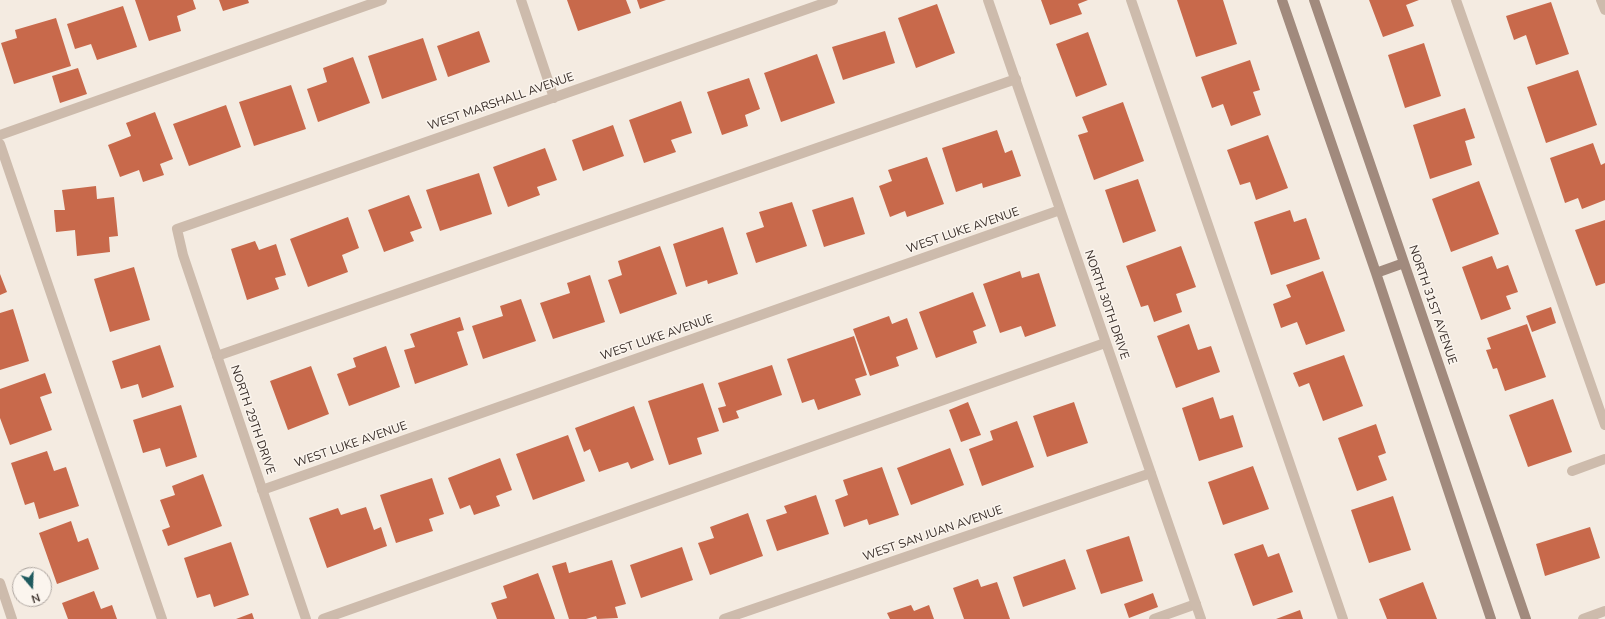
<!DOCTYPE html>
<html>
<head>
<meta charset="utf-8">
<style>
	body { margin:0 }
	#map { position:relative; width:1605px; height:619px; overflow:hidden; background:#f4ebe1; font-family:"Nunito Sans",sans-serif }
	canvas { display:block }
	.north { position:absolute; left:12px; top:567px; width:40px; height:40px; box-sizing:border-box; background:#fbf5ee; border:1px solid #aea6a0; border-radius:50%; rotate:161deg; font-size:11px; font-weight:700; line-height:16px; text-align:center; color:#3b302b }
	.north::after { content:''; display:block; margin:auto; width:14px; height:18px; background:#1f5a5e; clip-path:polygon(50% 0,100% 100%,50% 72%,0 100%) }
</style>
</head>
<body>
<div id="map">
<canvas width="1605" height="619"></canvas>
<div class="north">N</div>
</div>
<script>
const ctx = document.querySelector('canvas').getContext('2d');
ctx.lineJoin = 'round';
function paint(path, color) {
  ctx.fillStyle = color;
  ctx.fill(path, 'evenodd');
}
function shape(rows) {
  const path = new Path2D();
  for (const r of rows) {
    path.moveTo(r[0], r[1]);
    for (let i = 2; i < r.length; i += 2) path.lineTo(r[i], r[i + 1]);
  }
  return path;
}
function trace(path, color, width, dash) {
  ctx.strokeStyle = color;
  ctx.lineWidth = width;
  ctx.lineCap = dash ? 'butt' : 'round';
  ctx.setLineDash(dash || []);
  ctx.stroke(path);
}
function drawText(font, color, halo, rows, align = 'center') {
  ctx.font = font + ' "Nunito Sans",sans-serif';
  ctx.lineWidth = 3;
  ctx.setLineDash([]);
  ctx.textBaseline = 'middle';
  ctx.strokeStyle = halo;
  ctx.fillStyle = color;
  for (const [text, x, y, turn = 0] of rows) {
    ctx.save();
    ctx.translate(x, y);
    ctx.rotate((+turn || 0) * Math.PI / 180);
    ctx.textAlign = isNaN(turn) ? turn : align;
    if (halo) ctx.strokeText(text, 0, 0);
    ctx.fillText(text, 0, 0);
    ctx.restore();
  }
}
paint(shape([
	[135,0,193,0,196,9,177,16,181,31,149,41],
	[219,0,248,0,249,3,223,11],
	[567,0,626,0,631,13,578,31],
	[637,0,666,0,640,9],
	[1041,0,1088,0,1078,4,1082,14,1050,25],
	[1177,0,1223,0,1237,44,1196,57],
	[1369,0,1419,0,1406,5,1414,26,1383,37],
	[1551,2,1569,54,1536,65,1526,35,1514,40,1506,16],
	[937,4,955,53,916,68,898,18],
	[123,6,137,47,97,60,91,44,75,49,67,24],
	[56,18,71,66,14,84,1,43,17,38,15,30],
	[479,31,490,62,448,77,437,46],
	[885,31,895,63,843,80,832,47],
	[1088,32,1107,85,1076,97,1056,44],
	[423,38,437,80,382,99,368,56],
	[1424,43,1441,96,1405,108,1388,55],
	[817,54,835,103,781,122,764,73],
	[353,57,370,103,318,122,307,89,327,82,323,68],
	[1250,60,1260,90,1253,92,1261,115,1231,126,1223,104,1212,108,1201,77],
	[78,68,87,94,60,103,52,76],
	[1578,70,1597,125,1546,143,1527,87],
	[749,78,760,109,745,115,748,126,722,135,707,92],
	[291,85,306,129,254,146,239,102],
	[681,101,692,133,671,140,676,152,644,163,629,120],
	[1123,102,1144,161,1094,180,1078,135,1088,132,1082,117],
	[226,105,241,147,189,166,173,124],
	[1465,108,1475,138,1465,141,1472,165,1430,179,1413,125],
	[155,112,173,159,160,164,164,175,143,182,139,170,120,177,108,145,131,136,126,123],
	[613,125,624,156,583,171,572,140],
	[997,130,1005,153,1012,150,1021,176,983,188,982,183,956,192,942,148],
	[1268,135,1288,188,1256,200,1250,182,1240,185,1227,150],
	[1593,143,1601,165,1605,163,1605,200,1582,209,1578,198,1565,203,1550,158],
	[545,148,557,180,537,187,540,195,508,207,493,167],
	[927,157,944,204,907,217,905,211,890,217,879,186,892,181,888,170],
	[479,173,492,214,440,231,426,190],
	[1138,179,1156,231,1123,243,1105,190],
	[1479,181,1499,234,1451,252,1432,199],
	[96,186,97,199,114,197,118,236,109,237,110,252,77,256,75,230,56,232,54,210,65,210,62,190],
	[409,195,422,228,410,232,414,241,384,252,368,210],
	[853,197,865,234,824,247,812,210],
	[792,202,807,246,756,263,746,233,764,227,759,212],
	[1290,210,1294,222,1306,218,1320,259,1271,275,1254,222],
	[348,217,359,248,342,255,348,272,308,287,290,239],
	[1605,220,1605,283,1596,286,1575,230],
	[723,227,738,274,708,284,707,280,686,287,673,244],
	[255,241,259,250,276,244,286,275,275,278,279,289,247,300,231,249],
	[660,246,677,294,620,314,608,280,622,275,618,261],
	[1181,246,1196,287,1176,294,1182,312,1154,322,1148,305,1141,307,1126,266],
	[1492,256,1497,269,1508,265,1518,292,1506,296,1511,309,1481,320,1462,267],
	[134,267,150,320,110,332,94,279],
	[1020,271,1022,278,1039,273,1056,326,1025,337,1021,326,1000,333,983,284],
	[1323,271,1345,331,1306,345,1297,322,1281,328,1273,304,1291,297,1286,285],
	[0,274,7,292,0,295],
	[590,275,605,322,553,339,540,303,570,293,567,283],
	[973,292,986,326,973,331,977,343,936,358,919,312],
	[521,299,536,341,483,359,472,326,503,316,500,306],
	[1551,307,1556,323,1532,332,1526,316],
	[13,309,29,361,0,370,0,313],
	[889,316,892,324,907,318,918,349,896,357,899,366,870,376,853,329],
	[460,317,464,330,457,332,468,365,415,384,404,350,415,347,410,334],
	[1189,324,1198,350,1211,346,1220,372,1176,388,1157,336],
	[1527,324,1546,377,1505,391,1497,368,1493,369,1486,350,1491,349,1487,338],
	[854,336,867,375,855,379,861,395,818,410,814,399,802,403,787,359],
	[160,345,174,387,142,398,138,384,121,389,112,361],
	[386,346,400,387,349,406,337,374,356,367,353,358],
	[1344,355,1363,406,1323,421,1309,383,1299,387,1293,373],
	[772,365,782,395,736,411,739,418,723,423,718,408,726,406,718,383],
	[311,366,329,414,288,430,270,381],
	[45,373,52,393,40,397,52,430,10,445,0,418,0,389],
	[703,383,719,431,697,438,702,454,669,465,648,401],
	[1213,397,1220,419,1233,415,1243,447,1199,461,1182,408],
	[1553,399,1572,452,1528,467,1509,415],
	[968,402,981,435,961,442,949,410],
	[1074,402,1088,443,1047,457,1033,416],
	[181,405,197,457,166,467,160,448,143,453,133,420],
	[634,406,654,460,631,469,628,462,599,472,590,449,584,452,575,428],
	[1017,421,1034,467,982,486,969,449,993,440,990,431],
	[1376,424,1386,453,1378,456,1387,480,1357,491,1338,438],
	[568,435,585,481,533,500,516,454],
	[950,448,964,485,911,505,897,468],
	[47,451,54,471,66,467,79,506,39,519,34,502,25,505,11,463],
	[500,458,512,490,496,496,500,506,474,515,470,505,460,509,448,478],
	[1253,466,1269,509,1223,525,1208,482],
	[882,467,899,515,869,525,867,519,844,527,835,500,848,495,843,480],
	[203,474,222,526,168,546,162,530,170,527,160,500,175,495,172,486],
	[432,478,444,514,429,519,433,531,396,543,380,495],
	[816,495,829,534,777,551,766,520,787,513,784,506],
	[1393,496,1411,550,1369,563,1351,510],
	[366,507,374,530,381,527,387,546,327,568,309,518,338,508,341,515],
	[748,513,763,556,710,575,698,543,714,538,710,527],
	[71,521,78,542,88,538,99,569,57,584,39,533],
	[1590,527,1600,558,1545,576,1536,544],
	[1129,536,1143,581,1101,594,1086,550],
	[231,542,249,595,214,607,210,594,197,598,184,558],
	[1263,544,1268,557,1279,553,1293,592,1253,606,1234,554],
	[682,547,693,580,641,598,630,565],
	[1065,559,1076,589,1023,607,1013,577],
	[612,560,626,604,615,607,618,618,597,619,596,616,586,619,569,619,552,566,566,562,569,573],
	[538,573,555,619,497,619,491,603,507,598,503,586],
	[978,579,981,587,997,582,1010,619,964,619,953,588],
	[1423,582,1437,619,1387,619,1379,599],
	[94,591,101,609,112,605,117,619,68,619,62,603],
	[1153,593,1158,607,1129,618,1124,604],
	[911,605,914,611,929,605,934,619,890,619,887,613],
	[1300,610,1303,619,1276,619],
	[252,613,254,619,236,619]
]), '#c8694b');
trace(shape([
	[1131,0,1343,619],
	[1456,0,1605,425],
	[0,135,382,0],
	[0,144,162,619],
	[217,356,1016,79],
	[1572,471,1605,459],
	[323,619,1105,343],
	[1154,619,1196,604]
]), '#cdbbac', 10);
trace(shape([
	[521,0,554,98],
	[988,0,1201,619],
	[1601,0,1605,10],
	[262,490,1060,210],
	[0,583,12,619],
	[306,619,183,255,177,229,833,0],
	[724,619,1151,473],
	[1583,619,1605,611]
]), '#cdbbac', 10);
trace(shape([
	[1282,0,1376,273,1491,619],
	[1314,0,1526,619],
	[1376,273,1404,263]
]), '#a18a7d', 10);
drawText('12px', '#3b302b', '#fbf5ee', [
	["WEST MARSHALL AVENUE",501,102,-19],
	["WEST LUKE AVENUE",963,231,-19],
	["NORTH 30TH DRIVE",1106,305,71],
	["NORTH 31ST AVENUE",1432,305,71],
	["WEST LUKE AVENUE",657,338,-19],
	["NORTH 29TH DRIVE",252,420,71],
	["WEST LUKE AVENUE",351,445,-19],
	["WEST SAN JUAN AVENUE",933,534,-19]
]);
</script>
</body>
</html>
